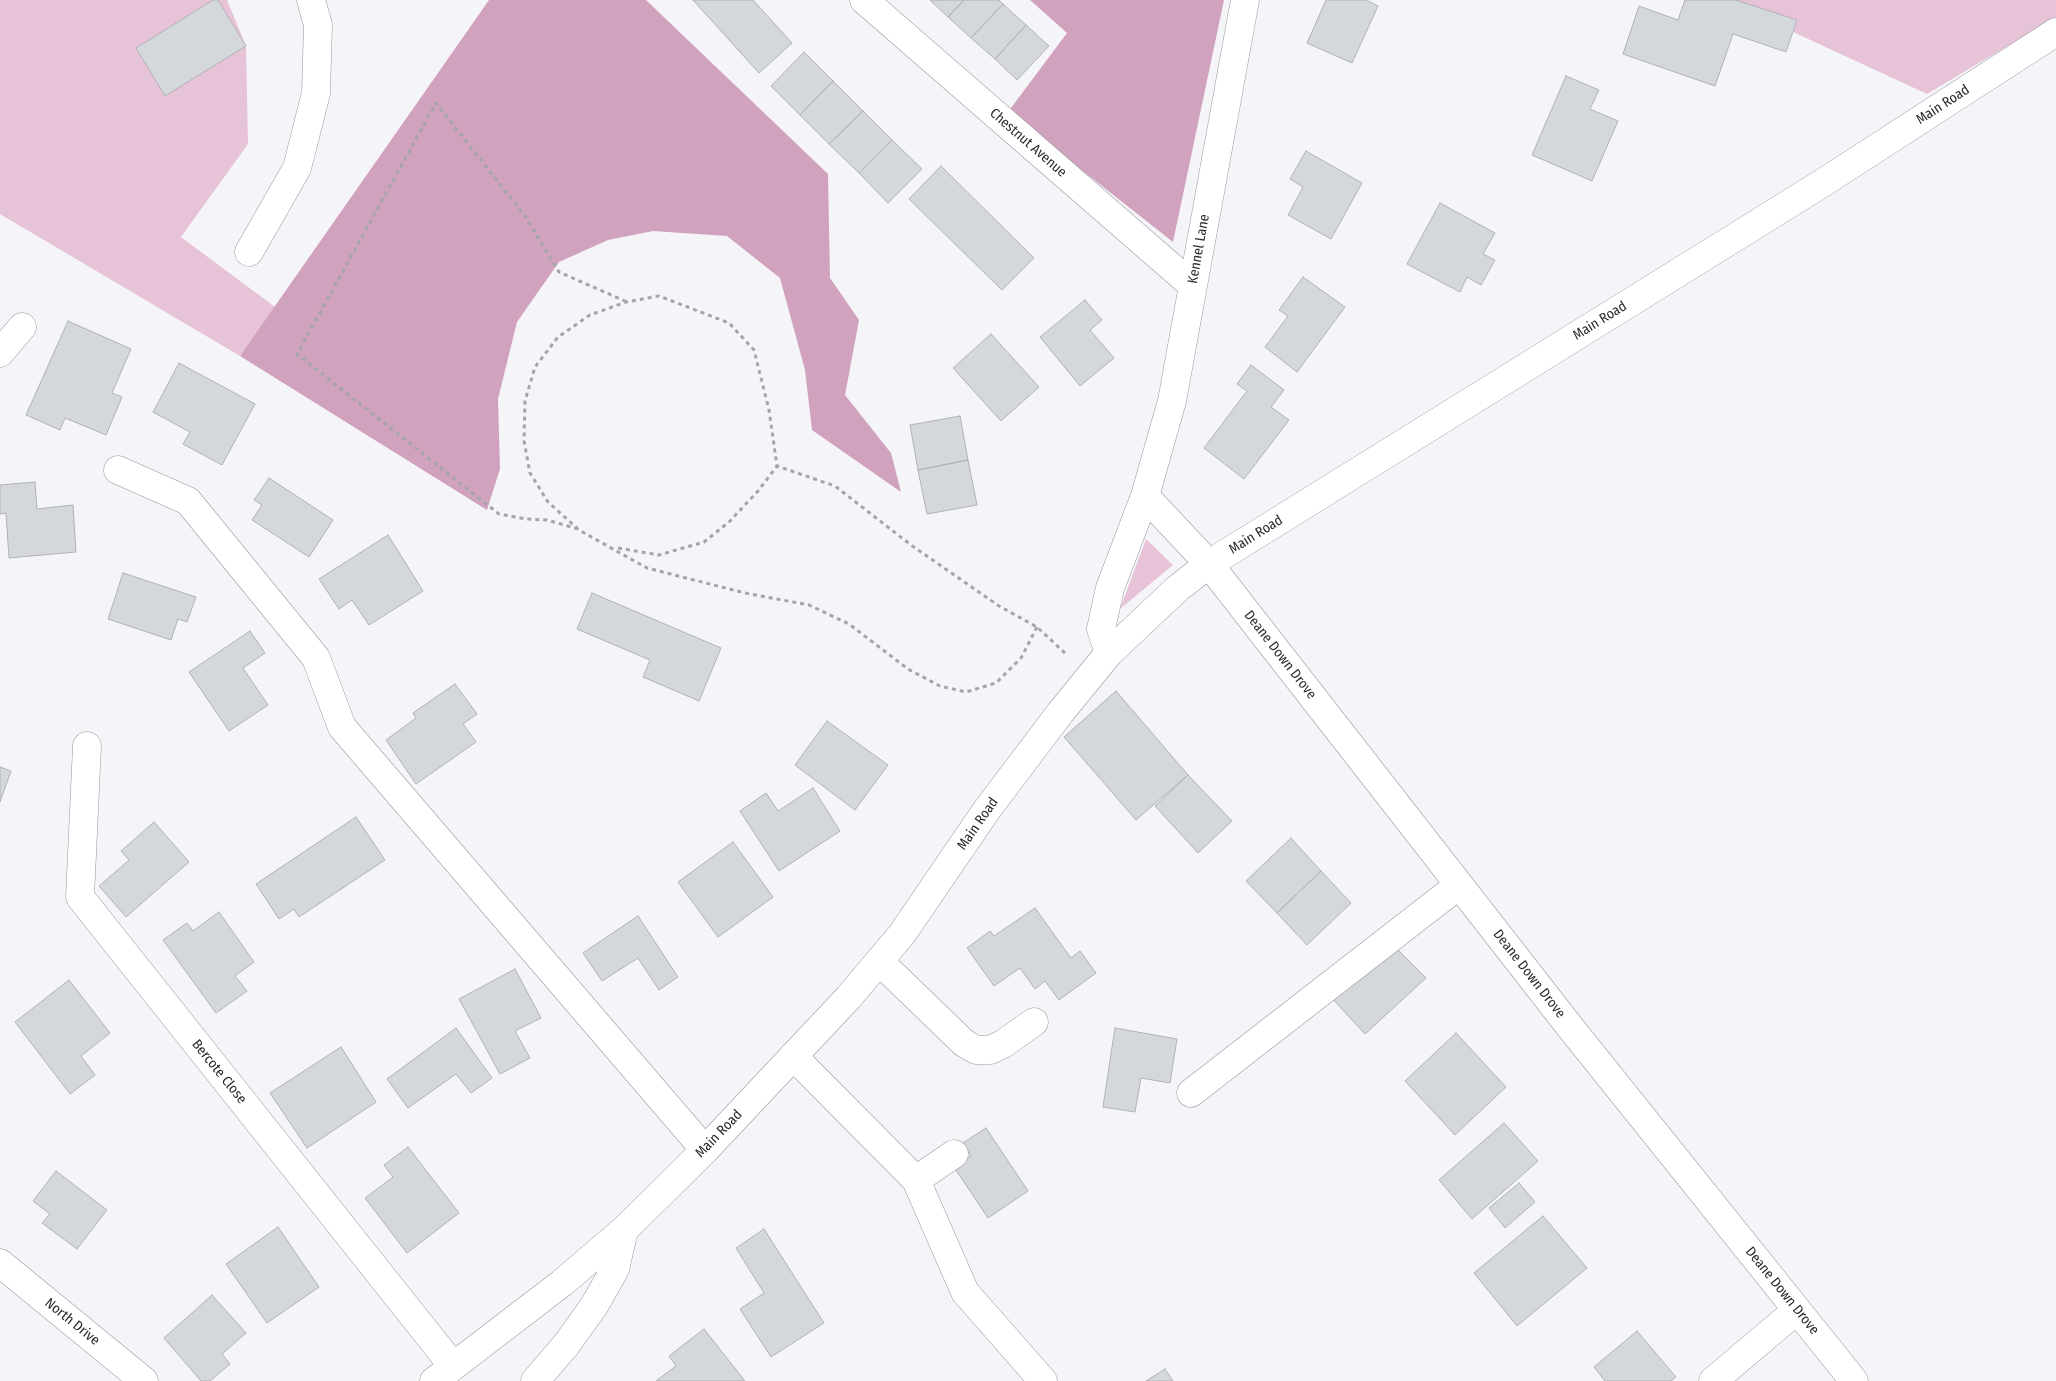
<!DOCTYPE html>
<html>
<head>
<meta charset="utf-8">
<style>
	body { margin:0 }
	canvas { display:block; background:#f4f4f9 }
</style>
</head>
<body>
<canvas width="2056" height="1381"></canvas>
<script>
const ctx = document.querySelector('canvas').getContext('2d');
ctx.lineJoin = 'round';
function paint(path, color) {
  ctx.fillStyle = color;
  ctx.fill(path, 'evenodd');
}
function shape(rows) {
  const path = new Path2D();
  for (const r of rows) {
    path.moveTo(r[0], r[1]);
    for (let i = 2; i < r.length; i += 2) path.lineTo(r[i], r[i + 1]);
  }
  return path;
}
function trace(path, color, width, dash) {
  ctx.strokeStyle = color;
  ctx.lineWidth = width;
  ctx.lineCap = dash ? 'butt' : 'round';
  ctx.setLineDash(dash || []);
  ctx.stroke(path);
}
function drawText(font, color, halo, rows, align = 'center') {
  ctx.font = font + ' "Fira Sans Condensed",sans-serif';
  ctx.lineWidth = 4;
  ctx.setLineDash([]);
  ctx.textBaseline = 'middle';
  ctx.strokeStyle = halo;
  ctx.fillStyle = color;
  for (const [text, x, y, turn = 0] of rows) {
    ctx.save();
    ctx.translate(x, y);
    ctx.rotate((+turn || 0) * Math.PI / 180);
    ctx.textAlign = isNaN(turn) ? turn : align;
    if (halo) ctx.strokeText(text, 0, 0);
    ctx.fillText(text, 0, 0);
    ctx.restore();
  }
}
paint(shape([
	[0,0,227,0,246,46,248,144,181,237,275,307,240,356,0,214],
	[1724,0,2056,0,2056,17,1927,94],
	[1146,539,1173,565,1120,609]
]), '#e7c3d7');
paint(shape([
	[489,0,646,0,828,174,830,278,859,320,845,395,891,453,901,492,812,430,805,370,780,278,727,236,653,231,608,240,559,262,517,322,498,399,500,469,487,510,240,356],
	[1030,0,1224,0,1173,242,1008,112,1067,33]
]), '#d1a2bd');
const building = shape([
	[213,0,218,0,246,46,165,96,136,48,213,0],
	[693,0,753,0,792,43,759,73,693,0],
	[930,0,964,0,948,17,930,0],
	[964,0,999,0,1003,4,971,38,948,17,964,0],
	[1326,0,1366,0,1378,6,1352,63,1307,43,1326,0],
	[1685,0,1736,0,1797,20,1786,52,1733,34,1715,86,1623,54,1639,6,1678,20,1685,0],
	[1003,4,1026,25,995,59,971,38,1003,4],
	[1026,25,1049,46,1017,80,995,59,1026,25],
	[804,52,833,81,800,115,771,86,804,52],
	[1566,76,1599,90,1590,109,1618,121,1592,181,1532,155,1566,76],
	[833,81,863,111,829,144,800,115,833,81],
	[863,111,892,140,859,173,829,144,863,111],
	[892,140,922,169,888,203,859,173,892,140],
	[1306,151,1362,183,1331,239,1288,215,1303,187,1290,179,1306,151],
	[941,166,1034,258,1002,290,909,199,941,166],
	[1440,203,1495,233,1483,254,1495,260,1481,285,1467,277,1460,292,1407,264,1440,203],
	[1303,277,1345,307,1297,372,1265,347,1288,316,1279,310,1303,277],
	[1085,300,1102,320,1090,330,1114,358,1080,386,1040,337,1085,300],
	[68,321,131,349,112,393,122,397,106,435,65,418,60,430,26,415,68,321],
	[991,334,1039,387,1001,421,953,368,991,334],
	[179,363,255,404,222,465,183,444,190,432,153,412,179,363],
	[1251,365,1284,390,1271,407,1289,420,1244,479,1204,448,1247,391,1237,384,1251,365],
	[960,416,968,460,918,470,910,425,960,416],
	[968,460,977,505,927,514,918,470,968,460],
	[269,478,333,520,309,557,252,520,262,505,254,500,269,478],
	[35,482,37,509,73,505,76,552,9,558,6,513,0,514,0,485,35,482],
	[388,535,423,591,369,625,352,600,339,609,319,579,388,535],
	[123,573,196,597,187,622,178,619,171,640,108,619,123,573],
	[592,593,721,648,699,701,643,677,650,660,577,629,592,593],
	[250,631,265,653,243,668,268,705,229,731,189,672,250,631],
	[455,684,477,714,463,724,476,742,416,784,386,740,416,718,413,713,455,684],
	[1116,691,1188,775,1136,820,1064,737,1116,691],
	[827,721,888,765,855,810,795,765,827,721],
	[0,767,11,771,0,802,0,767],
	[1188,775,1232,821,1198,853,1155,806,1188,775],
	[813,788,840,831,779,871,740,811,766,793,778,811,813,788],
	[356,817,385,860,299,917,294,909,279,919,256,884,356,817],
	[154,822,189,862,126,917,99,886,129,860,121,851,154,822],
	[1291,838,1321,871,1277,913,1246,881,1291,838],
	[733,842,773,897,718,937,678,882,733,842],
	[1321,871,1351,903,1307,945,1277,913,1321,871],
	[1035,908,1071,958,1080,951,1096,973,1059,1000,1045,981,1035,989,1020,968,994,986,967,948,990,931,994,936,1035,908],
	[219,912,254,962,235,976,247,991,216,1013,163,940,187,923,193,931,219,912],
	[638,916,678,977,659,990,638,958,602,981,583,953,638,916],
	[1391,943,1426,978,1365,1034,1329,995,1391,943],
	[515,969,541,1018,515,1031,530,1058,500,1074,459,999,515,969],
	[69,980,110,1033,81,1056,95,1075,70,1094,15,1022,69,980],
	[456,1028,492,1078,471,1093,456,1074,408,1108,387,1079,456,1028],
	[1115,1028,1177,1039,1170,1083,1141,1078,1135,1112,1103,1107,1115,1028],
	[1456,1033,1506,1087,1455,1135,1405,1081,1456,1033],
	[341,1047,376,1102,307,1148,270,1093,341,1047],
	[1504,1123,1538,1161,1472,1219,1439,1180,1504,1123],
	[986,1128,1028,1191,988,1218,954,1167,971,1156,963,1143,986,1128],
	[408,1147,459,1213,407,1253,365,1198,393,1177,384,1165,408,1147],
	[56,1171,107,1210,77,1249,42,1223,50,1214,33,1201,56,1171],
	[1519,1183,1535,1202,1505,1228,1489,1208,1519,1183],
	[1543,1216,1587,1268,1517,1326,1474,1273,1543,1216],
	[278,1227,319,1287,267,1323,226,1264,278,1227],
	[764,1229,824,1323,771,1357,740,1309,764,1293,736,1248,764,1229],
	[212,1295,246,1333,222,1354,230,1364,210,1381,201,1381,164,1338,212,1295],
	[704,1329,745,1381,656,1381,676,1366,669,1356,704,1329],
	[1637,1331,1676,1377,1671,1381,1605,1381,1594,1367,1637,1331],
	[1165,1369,1173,1381,1146,1381,1165,1369]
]);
paint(building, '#d4d7dc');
trace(building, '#afb2b6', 1);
const minor = shape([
	[864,0,1192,285],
	[249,252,297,168,316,93,318,25,311,0],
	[0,353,22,327],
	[118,470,188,501,316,658,342,727,705,1150],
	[1145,496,1209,564,1570,1027,1854,1381],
	[1109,653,1101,629,1110,588,1145,496,1172,401,1245,0],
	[87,746,80,897,453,1366],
	[879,961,964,1043,976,1050,990,1050,1003,1044,1034,1022],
	[793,1056,916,1180,965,1292,1043,1381],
	[1191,1093,1459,885],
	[916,1180,954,1154],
	[0,1263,144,1381],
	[434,1381,562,1283,624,1230,705,1150,848,998,902,934,986,811,1060,713,1109,653,1178,588,1209,564,1821,184,2056,32],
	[535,1381,566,1345,594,1306,615,1269,624,1230],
	[1713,1381,1797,1310]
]);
trace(minor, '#97989c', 29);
trace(shape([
	[578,529,547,520,526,519,499,514,297,354,436,103,525,216,559,272,625,301],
	[618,548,659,555,704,542,729,522,758,491,777,466],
	[1037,627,1021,658,996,683,966,692,940,686,908,669,849,624,809,605,745,593,647,568,579,530,548,502,530,473,524,441,525,401,535,367,558,337,590,315,626,302,659,296,729,323,754,350,769,410,777,466,835,486,911,545,999,606,1037,627,1066,654]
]), '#a5a5a9', 3, [4, 4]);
trace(minor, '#fff', 28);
drawText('14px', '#2b2b2d', '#fff', [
	["Main Road",1943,105,-33],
	["Chestnut Avenue",1028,143,41],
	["Kennel Lane",1199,249,-80],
	["Main Road",1600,321,-32],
	["Main Road",1256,535,-32],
	["Deane Down Drove",1280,655,52],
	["Main Road",978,824,-55],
	["Deane Down Drove",1529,974,52],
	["Bercote Close",219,1072,51],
	["Main Road",719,1134,-46],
	["Deane Down Drove",1782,1291,51],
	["North Drive",72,1322,39]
]);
</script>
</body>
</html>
